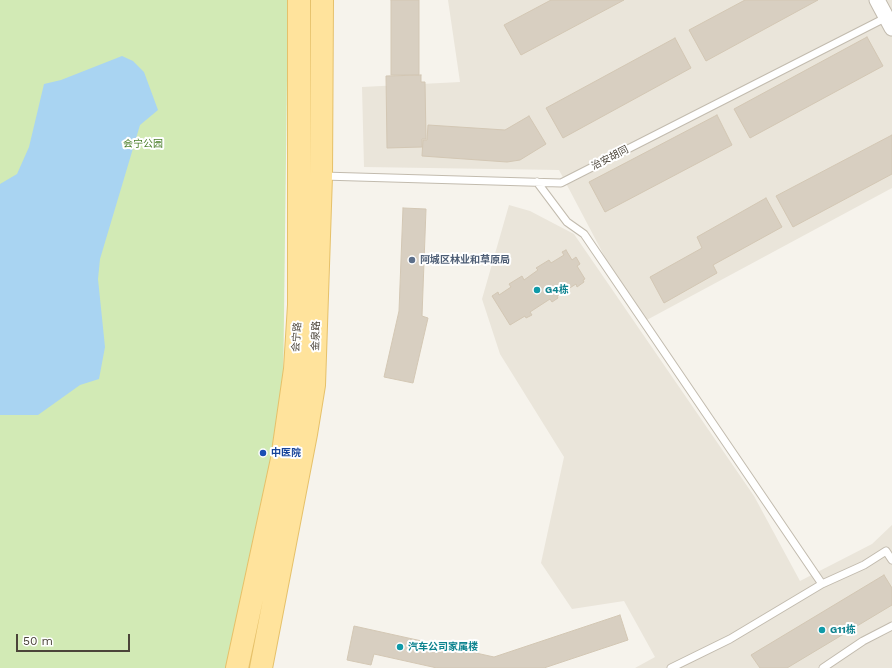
<!DOCTYPE html>
<html>
<head>
<meta charset="utf-8">
<style>
	body { margin:0 }
	#map { position:relative; width:892px; height:668px; overflow:hidden; background:#f6f3ec; font-family:"Work Sans",sans-serif }
	canvas { display:block }
	.scale { position:absolute; left:16px; top:634px; width:114px; height:18px; box-sizing:border-box; border:2px solid #4b4439; border-top:0; padding-left:5px; font-size:12px; line-height:14px; white-space:nowrap; color:#4b4439; -webkit-text-stroke:3px #fff; paint-order:stroke }
</style>
</head>
<body>
<div id="map">
<canvas width="892" height="668"></canvas>
<div class="scale">50 m</div>
</div>
<script>
const ctx = document.querySelector('canvas').getContext('2d');
ctx.lineJoin = 'round';
function paint(path, color) {
  ctx.fillStyle = color;
  ctx.fill(path, 'evenodd');
}
function shape(rows) {
  const path = new Path2D();
  for (const r of rows) {
    path.moveTo(r[0], r[1]);
    for (let i = 2; i < r.length; i += 2) path.lineTo(r[i], r[i + 1]);
  }
  return path;
}
function trace(path, color, width, dash) {
  ctx.strokeStyle = color;
  ctx.lineWidth = width;
  ctx.lineCap = dash ? 'butt' : 'round';
  ctx.setLineDash(dash || []);
  ctx.stroke(path);
}
function drawText(font, color, halo, rows, align = 'center') {
  ctx.font = font + ' "Work Sans","Noto Sans SC",sans-serif';
  ctx.lineWidth = 4;
  ctx.setLineDash([]);
  ctx.textBaseline = 'middle';
  ctx.strokeStyle = halo;
  ctx.fillStyle = color;
  for (const [text, x, y, turn = 0] of rows) {
    ctx.save();
    ctx.translate(x, y);
    ctx.rotate((+turn || 0) * Math.PI / 180);
    ctx.textAlign = isNaN(turn) ? turn : align;
    if (halo) ctx.strokeText(text, 0, 0);
    ctx.fillText(text, 0, 0);
    ctx.restore();
  }
}
paint(shape([
	[448,0,892,0,892,188,643,322,617,280,559,170,364,167,362,87,460,82],
	[509,205,530,211,574,234,754,496,800,581,872,544,892,525,892,668,635,668,655,657,624,601,572,609,541,563,564,457,500,354,482,299]
]), '#eae5da');
paint(shape([
	[0,0,288,0,283,393,233,668,0,668]
]), '#d2eab5');
paint(shape([
	[122,56,133,61,144,72,158,110,140,125,100,259,98,279,105,347,99,379,80,385,38,415,0,415,0,184,17,174,29,147,44,84,61,80]
]), '#a9d4f2');
const building = shape([
	[391,0,419,0,419,75,391,75,391,0],
	[551,0,624,0,521,55,504,25,551,0],
	[745,0,818,0,706,61,689,30,745,0],
	[867,37,883,66,750,138,734,109,867,37],
	[675,38,691,68,563,138,546,108,675,38],
	[421,75,421,82,425,82,426,139,422,139,422,147,387,148,386,76,421,75],
	[717,115,732,145,605,212,589,182,717,115],
	[529,116,546,144,520,160,507,162,422,156,423,140,427,140,428,125,505,130,529,116],
	[892,135,892,174,793,227,776,196,892,135],
	[766,198,782,227,713,265,717,273,664,303,650,277,702,248,697,237,766,198],
	[403,208,426,209,422,316,428,318,413,383,384,377,399,311,403,208],
	[566,250,572,260,576,257,580,264,577,266,585,279,583,280,584,282,577,287,576,284,557,296,558,298,552,302,550,299,530,312,532,315,526,318,525,316,510,325,492,296,498,292,499,295,511,287,509,284,522,276,524,280,538,270,536,268,549,260,551,263,564,255,562,252,566,250],
	[884,575,892,588,892,605,787,668,760,668,751,655,884,575],
	[620,615,628,640,544,668,437,668,374,654,371,665,347,660,354,626,494,657,620,615]
]);
paint(building, '#d8cfc1');
trace(building, '#d3c7b4', 1);
const service = shape([
	[323,176,561,183,887,17],
	[537,182,567,222,584,234,822,584],
	[671,668,730,639,822,584,864,565,886,551,892,560],
	[823,668,863,641,892,626]
]);
const minor = shape([
	[877,0,892,28]
]);
const primary = shape([
	[237,668,282,459,295,369,299,305,299,0],
	[261,668,306,434,314,385,321,176,322,0]
]);
trace(service, '#c2bbae', 9);
trace(minor, '#c2bbae', 17);
trace(primary, '#e6c16a', 24);
trace(service, '#fff', 7);
trace(minor, '#fff', 15);
trace(primary, '#ffe39c', 22);
for (const [x, y, r, color] of [
	[412,260,4,"#5c6f8a"],
	[537,290,4,"#0f9aa8"],
	[263,453,4,"#1a4fb4"],
	[822,630,4,"#0f9aa8"],
	[400,647,4,"#0f9aa8"]
]) {
  const dot = new Path2D();
  dot.arc(x, y, r, 0, 2 * Math.PI);
  ctx.fillStyle = color;
  ctx.fill(dot);
  trace(dot, '#fff', 1.5);
}
drawText('10px', '#4a7f2a', '#fff', [
	["会宁公园",143,144]
]);
drawText('10px', '#4b4439', '#fff', [
	["治安胡同",610,158,-27],
	["金泉路",316,336,-88],
	["会宁路",297,337,-86]
]);
drawText('bold 10px', '#4e5e75', '#fff', [
	["阿城区林业和草原局",420,260]
], 'left');
drawText('bold 10px', '#0d838f', '#fff', [
	["G4栋",545,290],
	["G11栋",830,630],
	["汽车公司家属楼",408,647]
], 'left');
drawText('bold 10px', '#164399', '#fff', [
	["中医院",271,453]
], 'left');
</script>
</body>
</html>
